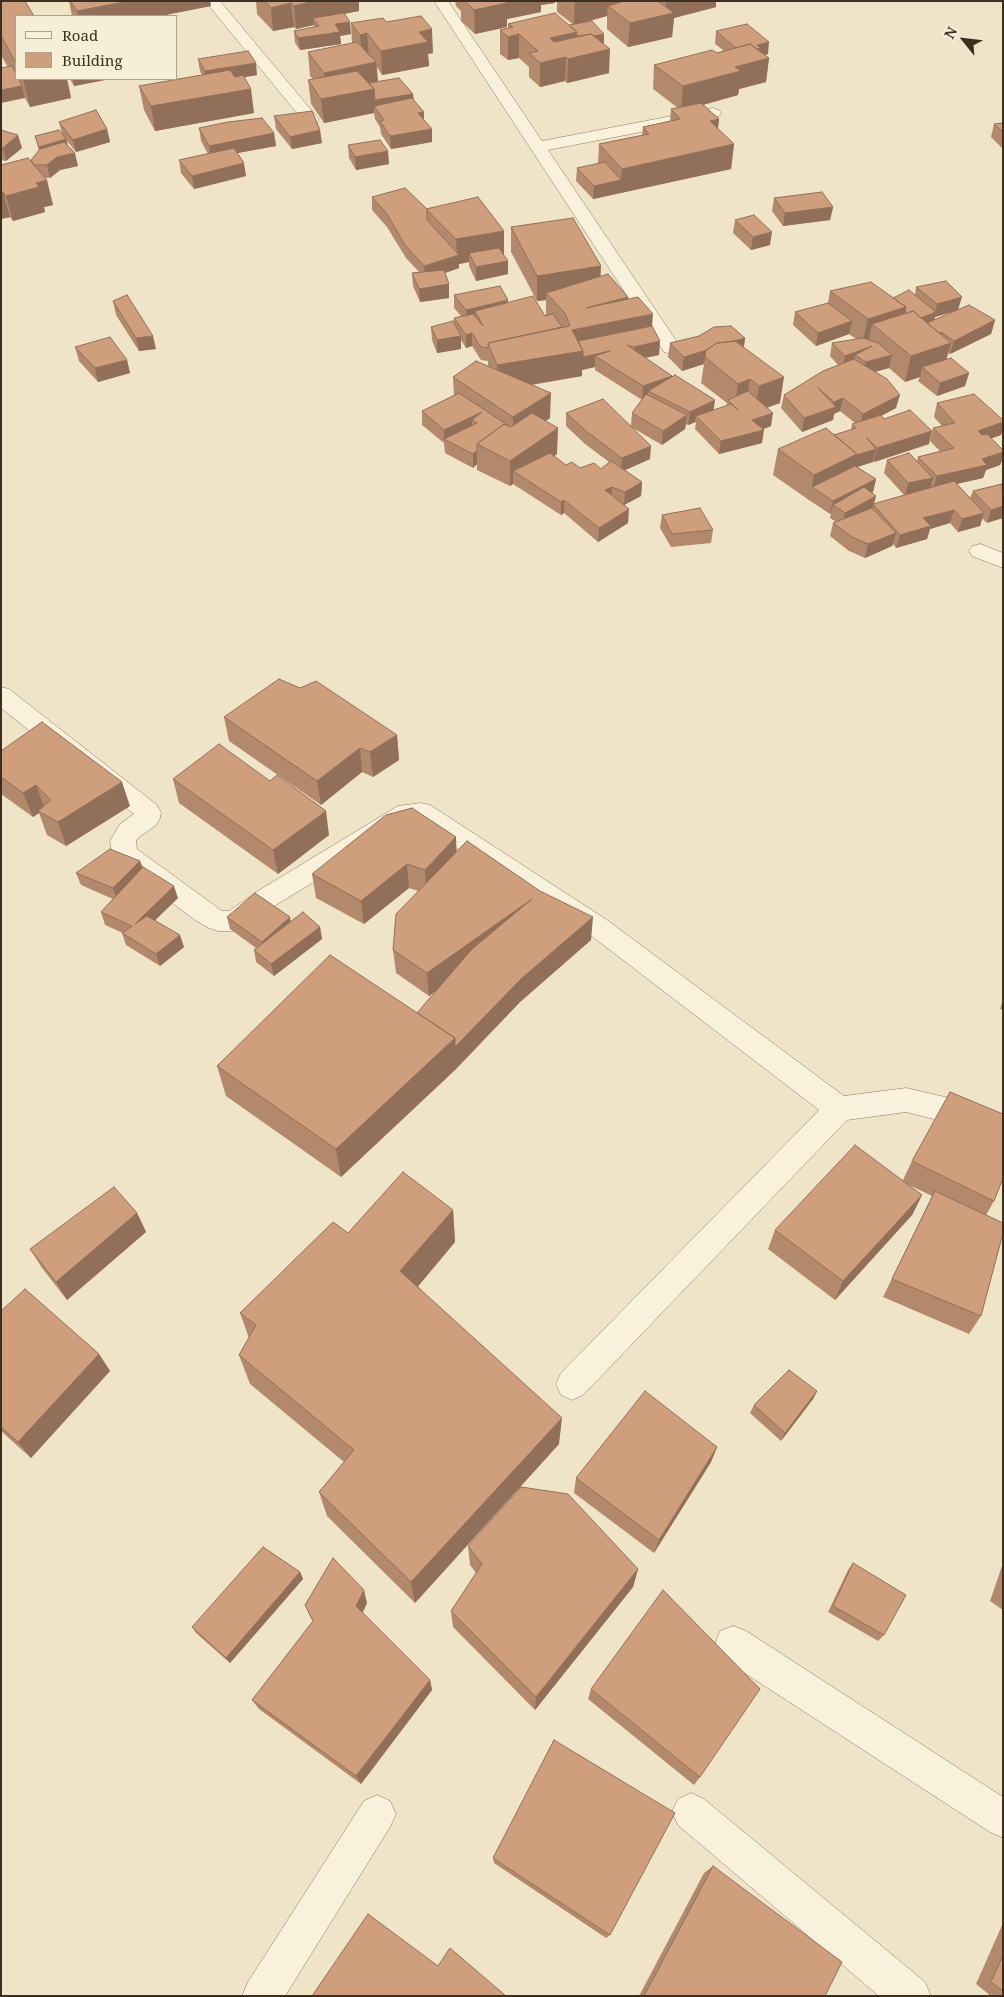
<!DOCTYPE html>
<html>
<head>
<meta charset="utf-8">
<style>
	body { margin:0 }
	#map { position:relative; width:1004px; height:1997px; overflow:hidden; background:#f0e4c8; font-family:"Noto Serif",serif }
	canvas { display:block }
	.frame { position:absolute; inset:0; border:2px solid #3d2e20; pointer-events:none }
	.legend { position:absolute; left:15px; top:15px; width:162px; height:65px; box-sizing:border-box; background:#f7eed8; border:1px solid #ada18e; margin:0; padding:6px 9px; list-style:none; font-size:15px; color:#3d2e20 }
	.legend li { display:flex; align-items:center; gap:10px; height:25px }
	.legend b { width:25px; border:1px solid #ada18e }
	.north { position:absolute; left:939px; top:15px; width:50px; height:50px; -webkit-text-stroke:4px #f7eed8; paint-order:stroke; rotate:299deg; font-size:14px; font-weight:700; line-height:20px; text-align:center; color:#3d2e20 }
	.north::after { content:''; display:block; margin:auto; width:18px; height:22px; background:#3d2e20; clip-path:polygon(50% 0,100% 100%,50% 72%,0 100%) }
</style>
</head>
<body>
<div id="map">
<canvas width="1004" height="1997"></canvas>
<div class="frame"></div>
<ul class="legend">
<li><b style="height:6px;background:#faf1dc"></b>Road</li>
<li><b style="height:14px;background:#cf9f7d"></b>Building</li>
</ul>
<div class="north">N</div>
</div>
<script>
const ctx = document.querySelector('canvas').getContext('2d');
ctx.lineJoin = 'round';
function shape(rows) {
  const path = new Path2D();
  for (const r of rows) {
    path.moveTo(r[0], r[1]);
    for (let i = 2; i < r.length; i += 2) path.lineTo(r[i], r[i + 1]);
  }
  return path;
}
function trace(path, color, width, dash) {
  ctx.strokeStyle = color;
  ctx.lineWidth = width;
  ctx.lineCap = dash ? 'butt' : 'round';
  ctx.setLineDash(dash || []);
  ctx.stroke(path);
}
function paint(path, color) {
  ctx.fillStyle = color;
  ctx.fill(path, 'evenodd');
}
const lane = shape([
	[691,1793,704,1799,925,1982,931,1996,879,1996,678,1825,672,1812,678,1799,691,1793]
]);
const street = shape([
	[205,1,220,1,317,117,319,120,317,123,305,123,205,1],
	[434,1,448,1,542,141,713,108,719,110,721,113,719,116,713,118,548,150,681,348,678,352,671,354,664,352,434,1],
	[980,544,1003,553,1003,568,972,556,969,551,972,546,980,544],
	[1,687,9,689,157,805,161,812,160,818,156,825,138,838,136,841,137,849,222,911,229,911,258,891,398,806,421,803,430,805,607,920,844,1096,906,1088,967,1102,1003,1119,1003,1146,961,1126,906,1112,847,1120,583,1395,572,1400,561,1395,556,1384,561,1373,819,1110,589,934,417,822,412,822,276,905,243,928,234,931,218,931,209,928,195,920,116,861,112,854,110,841,120,824,134,814,1,708,1,687],
	[733,1626,746,1631,1003,1797,1003,1838,990,1832,720,1657,715,1644,720,1631,733,1626],
	[377,1795,390,1801,396,1814,390,1827,285,1996,242,1996,248,1982,364,1801,377,1795]
]);
trace(lane, '#8d765c', 1);
trace(street, '#8d765c', 1);
paint(lane, '#faf1dc');
paint(street, '#faf1dc');
paint(shape([
	[1,1,16,16,16,79,67,79,71,98,30,107,1,55],
	[69,1,210,1,211,6,160,16,72,16],
	[256,1,359,1,359,11,344,14,351,34,340,36,341,44,300,50,295,43,294,31,314,27,314,25,296,29,294,27,273,31,257,14],
	[455,1,555,1,555,3,541,5,541,12,507,19,507,27,475,34,461,21,461,11,456,6],
	[557,1,716,1,716,7,674,18,672,37,628,47,607,29,607,16,574,25,557,12],
	[386,22,433,53,428,54,429,66,382,75,377,67,378,82,413,94,414,100,424,120,432,142,391,149,381,134,380,127,375,119,374,113,324,123,311,104,308,80,313,79,310,76,308,52,352,43,351,23],
	[508,24,569,25,604,34,604,44,609,73,567,83,565,81,540,87,529,77,529,67,519,58,508,60,500,54,500,30,508,28],
	[716,31,768,54,765,55,769,58,766,82,739,89,738,95,703,105,719,119,718,129,734,144,731,169,593,199,576,181,577,168,598,164,599,144,642,135,643,127,670,121,671,109,678,108,653,89,654,65,724,51,715,44],
	[198,59,257,75,244,77,254,113,155,131,144,110,139,86,202,75,200,71],
	[70,79,110,79,74,86],
	[274,116,322,143,292,149,276,129],
	[59,122,107,129,110,142,76,152,67,141,68,146,78,166,60,170,50,178,45,178,53,205,44,207,45,212,13,221,10,217,1,219,1,165,31,160,39,151,35,136,62,133],
	[1003,123,1003,149,991,137,994,124],
	[199,128,274,133,276,146,237,153,246,176,194,189,181,173,179,160,208,154,201,141],
	[1,130,22,148,6,161,1,160],
	[348,145,389,164,356,170,349,158],
	[372,197,427,209,504,255,508,261,508,274,476,281,469,266,469,262,459,264,459,268,445,273,449,284,449,298,420,302,413,286,412,273,419,272,406,258,387,227,372,210],
	[774,198,833,207,830,220,783,226,772,211],
	[735,220,770,245,751,250,733,233],
	[511,227,601,277,628,297,628,299,652,326,659,355,645,358,672,376,671,378,713,410,727,406,727,403,701,383,704,364,682,371,668,357,670,343,745,338,744,347,780,403,767,407,771,426,763,429,762,443,719,454,695,429,696,422,688,425,686,424,685,429,662,445,633,428,650,459,625,470,642,482,641,496,624,505,628,523,598,542,564,513,561,515,513,484,510,486,477,470,477,464,473,468,445,453,444,443,422,425,422,411,454,396,453,377,488,366,488,361,481,360,472,346,466,348,461,340,461,349,437,353,432,340,431,327,454,323,454,318,461,316,454,308,454,295,508,302,546,315,546,300,537,301,511,252],
	[595,367,595,370,642,400,632,413,631,426,566,413,566,426,585,444,609,462,601,469,580,468,566,465,554,456,557,454,546,421,550,418,532,385,582,376,582,370],
	[916,287,959,309,995,320,991,334,950,354,948,353,946,360,969,373,965,386,937,396,918,381,920,377,905,382,889,368,875,372,896,408,881,416,884,419,929,444,874,462,873,461,873,462,857,467,876,479,873,492,872,493,876,496,874,504,904,495,884,473,887,460,917,461,918,457,940,451,930,441,933,428,942,426,934,417,937,403,1003,420,1003,428,1001,435,991,438,1003,450,1003,458,1000,465,986,470,983,478,957,484,970,498,973,491,1002,484,987,523,982,518,980,526,958,532,950,523,930,529,927,539,896,548,893,544,892,546,865,558,849,551,830,536,833,523,836,522,830,518,831,513,830,514,809,500,773,475,778,449,834,435,851,430,852,424,855,423,840,411,834,414,833,420,802,432,781,408,784,395,838,365,830,356,832,343,856,339,849,334,816,346,793,325,795,312,828,303,830,291,893,298,915,295],
	[952,312,934,320,935,317],
	[113,301,156,349,139,351,116,315],
	[75,347,127,360,130,373,98,382,79,361],
	[662,515,713,530,711,543,671,547,660,528],
	[224,717,397,735,399,760,373,777,362,772,321,805,229,741],
	[1,751,130,806,66,846,47,835,39,813,33,817,1,794],
	[173,779,329,835,278,874,179,803],
	[456,837,456,852,591,940,520,1002,456,1069,341,1177,226,1096,217,1066,417,1013,437,989,429,996,396,973,393,950,418,891,409,888,364,924,316,898,312,874],
	[140,861,143,868,178,898,155,920,184,947,160,966,126,945,122,933,123,933,105,925,101,912,113,899,81,885,76,873],
	[227,917,291,922,320,927,322,939,274,976,256,962,254,950,256,948,230,929],
	[1003,999,1003,1010,1000,1009],
	[912,1161,994,1201,986,1215,981,1316,969,1334,883,1297,932,1196,907,1184,922,1195,912,1215,835,1300,768,1249,775,1230,903,1180],
	[453,1210,455,1242,418,1286,559,1444,415,1603,327,1516,319,1492,344,1462,250,1384,239,1355,249,1338,240,1313,348,1233],
	[137,1213,146,1232,67,1300,42,1268,30,1249],
	[1,1311,99,1354,110,1371,31,1458,1,1431],
	[817,1391,813,1399,781,1441,750,1413,754,1405],
	[717,1447,711,1462,654,1553,574,1493,576,1478],
	[468,1546,638,1569,633,1587,535,1710,453,1627,451,1611,476,1573,470,1565],
	[853,1563,884,1635,878,1641,828,1612,848,1570],
	[1003,1563,1003,1610,990,1601],
	[300,1572,303,1579,230,1663,196,1633,192,1627],
	[367,1603,362,1613,430,1680,432,1690,361,1784,259,1709,252,1700,313,1622,305,1605],
	[591,1689,700,1777,694,1785,588,1699],
	[493,1858,610,1935,606,1938,494,1863],
	[713,1866,825,1996,639,1996,704,1873],
	[1003,1923,1003,1996,991,1996,976,1984]
]), '#b2896c');
paint(shape([
	[128,1,210,1,211,6,160,16,78,16,77,11],
	[314,1,359,1,359,11,331,16,313,18,314,25,296,29,294,6],
	[498,1,555,1,555,3,541,5,541,12,507,19,507,27,475,34,474,10],
	[575,1,619,1,619,13,608,6,607,16,574,25],
	[666,1,716,1,716,7,674,18,672,37,628,47,630,23,665,15],
	[291,3,294,27,273,31,271,8],
	[350,22,351,34,340,36,341,44,300,50,298,38,335,24],
	[432,29,433,53,428,54,429,66,382,75,381,51,419,32],
	[577,32,576,55,566,58,565,81,540,87,540,63,550,38],
	[367,33,369,57,362,58,360,35],
	[519,34,519,58,508,60,508,37],
	[604,34,603,47,581,38],
	[769,42,768,54,760,56,769,58,766,82,739,89,738,95,681,111,683,86,735,67,757,45],
	[610,49,609,73,567,83,568,59],
	[376,62,378,86,326,97,324,73],
	[256,63,257,75,207,84,205,71],
	[23,79,67,79,71,98,30,107],
	[73,79,110,79,74,86],
	[22,86,25,98,1,103,1,90],
	[251,89,254,113,155,131,151,106],
	[374,89,413,94,414,107,374,106,374,113,324,123,321,99],
	[424,112,424,124,418,113],
	[719,119,716,144,710,121],
	[107,129,110,142,76,152,73,140],
	[432,129,432,142,391,149,390,136],
	[320,130,322,143,292,149,290,137],
	[274,133,276,146,211,158,209,146],
	[18,135,22,148,6,161,3,148],
	[66,139,69,152,42,159,39,147],
	[734,144,731,169,593,199,594,186,621,180,622,169],
	[388,151,389,164,356,170,355,157],
	[75,153,78,166,60,170,50,178,47,165,57,157],
	[244,163,246,176,194,189,192,176],
	[47,180,53,205,44,207,45,212,13,221,6,196,36,183],
	[3,192,10,217,1,219,1,193],
	[833,207,830,220,783,226,785,213],
	[504,231,504,256,469,253,469,262,459,264,459,268,425,280,424,266,457,256,456,239],
	[772,232,770,245,751,250,753,237],
	[508,261,508,274,476,281,476,267],
	[601,266,600,291,546,293,546,300,537,301,537,276],
	[449,284,449,298,420,302,419,289],
	[628,297,627,319,653,314,651,339,610,351,595,356,595,367,582,370,582,376,498,390,497,365,572,330,586,308],
	[962,297,958,310,935,317,933,325,910,323,935,312,937,304],
	[508,300,508,313,475,311,475,321,466,323,466,310],
	[906,307,900,333,872,324,868,343,862,344,868,319],
	[995,320,991,334,950,354,954,341],
	[852,321,849,334,816,346,818,333],
	[472,333,472,346,466,348,466,335],
	[153,336,156,349,139,351,136,338],
	[461,336,461,349,437,353,437,340],
	[745,338,743,351,705,357,704,364,682,371,684,357],
	[660,341,659,355,633,360,634,347],
	[951,343,944,368,922,367,920,377,905,382,911,356],
	[872,346,855,355,853,365,842,369,845,356],
	[892,355,889,368,863,375,866,362],
	[127,360,130,373,98,382,95,368],
	[969,373,965,386,937,396,940,383],
	[672,376,670,389,648,391,648,397,642,400,643,386],
	[784,377,780,403,755,412,759,386],
	[750,379,746,404,735,407,738,384],
	[551,393,550,418,513,442,513,417],
	[900,395,896,408,860,427,863,414],
	[843,398,840,411,834,414,833,420,802,432,804,418,833,408,834,402],
	[715,400,713,414,696,416,695,422,688,425,690,412],
	[482,412,477,423,472,420,472,430,444,439,444,430],
	[773,413,771,426,756,432,764,430,762,443,719,454,721,441,752,420],
	[687,415,685,429,662,445,663,431],
	[1003,422,1003,428,1001,435,974,445,978,431],
	[558,428,557,454,523,477,513,471,513,484,510,486,510,461],
	[932,431,929,444,874,462,877,448],
	[651,446,650,459,621,472,622,458],
	[876,449,873,462,854,468,812,487,814,475,857,454],
	[477,451,477,464,473,468,473,454],
	[1003,452,1003,458,1000,465,986,470,983,478,933,489,937,476,982,459],
	[933,478,929,492,905,496,908,483],
	[876,479,873,492,839,509,833,505,831,513,830,514,833,501],
	[642,482,641,496,624,505,625,492],
	[612,487,611,500,605,490],
	[876,496,872,509,842,527,845,513],
	[564,500,564,513,561,515,561,502],
	[1003,506,1003,518,987,523,991,510],
	[629,509,628,523,598,542,599,528],
	[954,510,950,523,930,529,927,539,896,548,900,535,923,518],
	[984,513,980,526,958,532,962,519],
	[896,533,892,546,865,558,868,544],
	[397,735,399,760,373,777,370,752],
	[360,748,362,772,321,805,317,781],
	[122,782,130,806,66,846,58,822],
	[36,785,45,809,38,811,39,813,33,817,23,793],
	[326,811,329,835,278,874,273,850],
	[456,837,457,861,426,894,425,870],
	[140,861,144,874,117,900,113,888],
	[407,864,409,888,364,924,361,901],
	[174,886,178,898,139,936,135,924],
	[532,899,531,922,429,996,427,973],
	[290,917,292,929,265,954,262,942],
	[593,917,591,940,520,1002,456,1069,341,1177,336,1149,455,1038,521,979],
	[320,927,322,939,274,976,271,964],
	[180,935,184,947,160,966,156,954],
	[922,1195,912,1215,835,1300,843,1281],
	[453,1210,455,1242,405,1302,400,1271],
	[137,1213,146,1232,67,1300,56,1282],
	[99,1354,110,1371,31,1458,18,1442],
	[817,1391,813,1399,781,1441,785,1433],
	[562,1418,559,1444,415,1603,411,1582],
	[717,1447,711,1462,654,1553,659,1540],
	[638,1569,633,1587,535,1710,536,1697],
	[300,1572,303,1579,230,1663,226,1658],
	[364,1590,367,1603,360,1618,356,1606],
	[430,1680,432,1690,361,1784,356,1776]
]), '#916f58');
const building = shape([
	[1,1,25,1,34,16,16,16,16,63,1,36,1,1],
	[70,1,130,1,77,11,70,1],
	[265,1,314,1,294,6,291,3,271,8,265,1],
	[465,1,505,1,507,3,474,10,465,1],
	[624,1,658,1,674,13,630,23,608,6,624,1],
	[344,13,350,22,335,24,340,32,298,38,294,31,319,26,313,18,344,13],
	[555,13,577,32,550,38,554,42,591,34,610,49,568,59,566,57,540,63,529,53,538,51,519,34,508,37,500,30,513,27,508,24,555,13],
	[421,16,432,29,419,32,428,42,381,51,367,33,360,35,351,23,383,18,386,22,421,16],
	[592,21,604,34,594,36,591,34,579,36,576,34,577,32,569,25,592,21],
	[747,24,769,42,757,45,761,48,757,49,750,44,736,48,716,31,747,24],
	[357,42,376,62,324,73,308,52,357,42],
	[750,44,769,58,735,67,741,71,683,86,654,65,712,50,717,53,750,44],
	[248,51,256,63,205,71,198,59,248,51],
	[12,66,16,74,16,79,19,79,22,86,1,90,1,68,12,66],
	[230,70,235,77,243,75,251,89,151,106,139,86,230,70],
	[357,71,374,89,321,99,308,80,357,71],
	[399,78,413,94,375,100,374,89,369,83,399,78],
	[412,98,424,112,418,113,432,129,390,136,380,121,384,120,374,106,412,98],
	[701,103,719,119,710,121,734,144,622,169,599,144,649,134,643,127,680,119,671,109,701,103],
	[96,110,107,129,73,140,59,122,96,110],
	[312,111,320,130,290,137,274,116,312,111],
	[262,118,274,133,209,146,199,128,228,122,262,118],
	[1003,123,1003,132,994,124,1003,123],
	[1,130,18,135,3,148,1,147,1,130],
	[59,130,66,139,39,147,35,136,59,130],
	[380,140,388,151,355,157,348,145,380,140],
	[64,142,75,153,57,157,47,165,34,165,31,160,40,149,64,142],
	[234,148,244,163,192,176,179,160,234,148],
	[28,158,47,180,36,183,39,187,6,196,3,192,1,193,1,165,28,158],
	[605,162,621,180,594,186,577,168,605,162],
	[405,188,427,209,427,220,459,255,424,266,405,245,387,214,372,197,405,188],
	[822,192,833,207,785,213,774,198,822,192],
	[478,197,504,231,456,239,426,209,478,197],
	[754,215,772,232,753,237,735,220,754,215],
	[573,218,601,266,537,276,511,227,573,218],
	[499,248,508,261,476,267,469,253,499,248],
	[444,270,449,284,419,289,412,273,444,270],
	[608,274,628,297,586,308,638,297,653,314,572,330,583,351,497,365,488,343,570,326,565,313,546,293,608,274],
	[946,281,962,297,937,304,916,287,946,281],
	[871,282,906,307,868,319,830,291,871,282],
	[500,286,508,300,466,310,454,295,500,286],
	[909,290,936,312,921,318,913,311,905,314,906,307,893,298,909,290],
	[127,295,153,336,136,338,113,301,127,295],
	[533,296,545,316,553,314,562,327,488,343,488,348,481,347,472,333,466,335,454,318,473,314,483,326,475,311,533,296],
	[828,303,852,321,818,333,795,312,828,303],
	[969,305,995,320,954,341,941,332,939,333,927,323,969,305],
	[913,311,951,343,911,356,872,324,913,311],
	[453,321,461,336,437,340,431,327,453,321],
	[652,326,660,341,634,347,627,345,672,376,643,386,595,356,610,351,583,357,583,351,578,341,652,326],
	[731,326,745,338,735,341,717,343,707,350,684,357,670,343,699,336,714,327,731,326],
	[110,337,127,360,95,368,75,347,110,337],
	[863,338,878,343,892,355,866,362,855,355,872,346,845,356,832,343,863,338],
	[735,341,784,377,759,386,750,379,738,384,705,357,706,350,717,343,735,341],
	[951,358,969,373,940,383,922,367,951,358],
	[854,359,887,379,900,395,863,414,843,398,834,402,817,387,836,407,804,418,784,395,823,371,854,359],
	[476,361,551,393,513,417,453,377,476,361],
	[675,375,715,400,690,412,648,391,675,375],
	[748,391,773,413,752,420,764,430,721,441,696,416,731,404,738,410,728,400,748,391],
	[459,393,509,426,504,424,477,444,477,451,473,454,444,439,477,423,472,420,482,412,444,430,422,411,459,393],
	[646,394,687,415,663,431,632,413,646,394],
	[974,394,1003,420,1003,422,978,431,982,435,987,434,1003,450,1003,452,982,459,987,465,937,476,918,457,954,448,933,428,955,423,937,403,974,394],
	[603,399,651,446,622,458,586,431,566,413,603,399],
	[910,410,932,431,877,448,866,437,876,449,857,455,857,454,834,435,856,428,852,424,881,415,884,419,910,410],
	[532,413,558,428,510,461,477,444,504,424,511,427,532,413],
	[826,428,857,454,814,475,778,449,826,428],
	[550,453,566,465,572,462,580,468,594,463,601,469,611,461,642,482,625,492,612,487,605,490,629,509,599,528,564,500,561,502,513,471,550,453],
	[909,453,933,478,908,483,887,460,909,453],
	[855,466,876,479,833,501,812,487,855,466],
	[954,481,984,513,962,519,954,510,923,518,931,526,900,535,873,504,954,481],
	[1002,484,1003,506,991,510,973,491,1002,484],
	[864,487,876,496,845,513,833,505,864,487],
	[700,508,713,530,672,534,662,515,700,508],
	[872,508,896,533,868,544,852,537,833,523,872,508],
	[279,679,300,688,316,681,397,735,370,752,360,748,317,781,224,717,279,679],
	[42,722,122,782,58,822,38,811,51,800,36,785,23,793,1,777,1,751,42,722],
	[219,744,270,781,277,775,326,811,273,850,173,779,219,744],
	[412,808,456,837,425,870,407,864,361,901,312,874,386,815,412,808],
	[467,841,540,891,593,917,521,979,455,1047,455,1038,417,1013,472,949,532,899,427,973,393,950,396,914,467,841],
	[110,849,140,861,113,888,76,873,110,849],
	[143,867,174,886,135,924,147,916,180,935,156,954,122,933,132,926,101,912,143,867],
	[255,893,290,917,262,942,227,917,255,893],
	[303,912,320,927,271,964,254,950,303,912],
	[330,955,455,1038,336,1149,217,1066,330,955],
	[950,1092,1003,1114,1003,1178,994,1201,912,1161,950,1092],
	[855,1145,922,1195,843,1281,775,1230,855,1145],
	[403,1172,453,1210,400,1271,562,1418,411,1582,319,1492,354,1450,239,1355,256,1325,240,1313,333,1222,348,1233,403,1172],
	[114,1187,137,1213,56,1282,30,1249,114,1187],
	[935,1191,1003,1223,1003,1233,981,1316,892,1279,935,1191],
	[25,1289,99,1354,18,1442,1,1427,1,1311,25,1289],
	[789,1370,817,1391,785,1433,754,1405,789,1370],
	[645,1391,717,1447,659,1540,576,1478,645,1391],
	[521,1487,568,1494,638,1569,536,1697,451,1611,482,1564,468,1546,521,1487],
	[263,1547,300,1572,226,1658,192,1627,263,1547],
	[333,1558,364,1590,356,1606,430,1680,356,1776,252,1700,313,1621,305,1605,333,1558],
	[853,1563,906,1595,884,1635,833,1606,853,1563],
	[663,1590,760,1689,700,1777,591,1689,663,1590],
	[554,1740,675,1813,610,1935,493,1858,554,1740],
	[713,1866,842,1962,825,1996,644,1996,713,1866],
	[368,1914,438,1966,450,1948,506,1996,312,1996,368,1914],
	[1003,1955,1003,1991,991,1982,1003,1955]
]);
paint(building, '#cf9f7d');
trace(building, '#916f58', 1);
</script>
</body>
</html>
